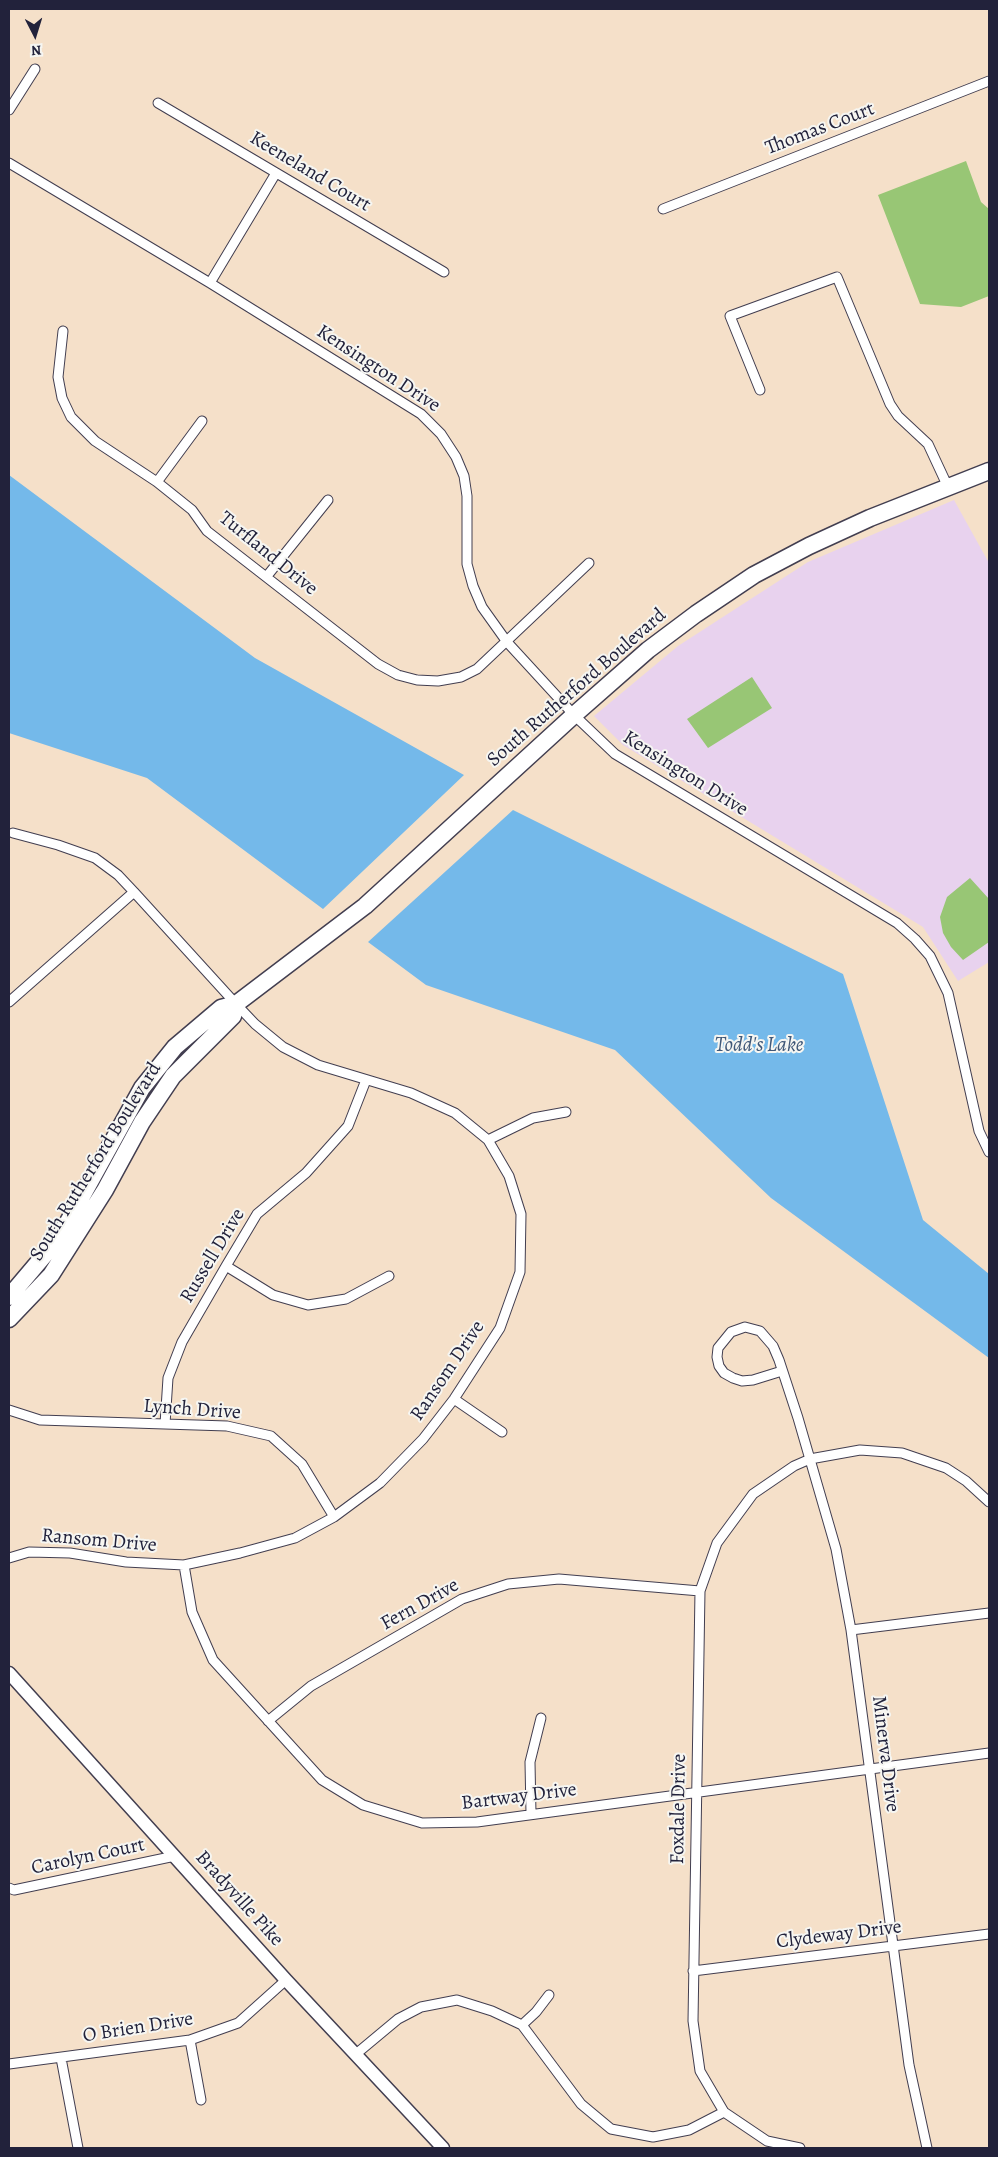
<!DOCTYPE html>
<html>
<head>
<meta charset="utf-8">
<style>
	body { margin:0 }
	#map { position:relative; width:998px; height:2157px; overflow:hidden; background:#f5e0c9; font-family:Alegreya,serif }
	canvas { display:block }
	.frame { position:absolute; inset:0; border:10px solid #22223b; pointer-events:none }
	.north { position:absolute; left:10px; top:10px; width:50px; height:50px; -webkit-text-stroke:4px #f6f6f2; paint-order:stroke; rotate:175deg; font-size:14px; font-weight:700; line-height:20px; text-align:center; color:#22223b }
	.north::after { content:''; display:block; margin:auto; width:18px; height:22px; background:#22223b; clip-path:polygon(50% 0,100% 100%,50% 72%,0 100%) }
</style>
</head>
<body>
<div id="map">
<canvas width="998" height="2157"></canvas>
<div class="frame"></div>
<div class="north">N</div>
</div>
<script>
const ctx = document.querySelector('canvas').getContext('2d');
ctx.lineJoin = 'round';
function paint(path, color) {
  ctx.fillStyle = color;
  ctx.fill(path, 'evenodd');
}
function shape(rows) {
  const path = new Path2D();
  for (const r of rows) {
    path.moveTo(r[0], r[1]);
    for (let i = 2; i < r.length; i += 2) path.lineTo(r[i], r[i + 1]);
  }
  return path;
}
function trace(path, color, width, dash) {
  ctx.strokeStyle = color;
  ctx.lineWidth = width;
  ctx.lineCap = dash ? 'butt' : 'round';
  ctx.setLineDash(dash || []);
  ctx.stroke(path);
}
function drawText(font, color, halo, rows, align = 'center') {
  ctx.font = font + ' Alegreya,serif';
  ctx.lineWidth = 4;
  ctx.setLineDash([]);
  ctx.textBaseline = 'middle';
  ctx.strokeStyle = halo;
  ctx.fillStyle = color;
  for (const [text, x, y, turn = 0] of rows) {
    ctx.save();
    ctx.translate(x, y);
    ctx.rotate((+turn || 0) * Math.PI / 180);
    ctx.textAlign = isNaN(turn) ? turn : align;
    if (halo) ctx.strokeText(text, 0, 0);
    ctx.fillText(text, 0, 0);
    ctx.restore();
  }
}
paint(shape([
	[954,500,989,563,989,962,958,981,923,927,623,745,594,716,678,646,808,562]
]), '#e8d2ee');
paint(shape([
	[966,161,981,202,989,209,989,296,961,307,920,304,878,195],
	[752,677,772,708,708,748,687,719],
	[970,878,989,899,989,942,963,960,951,947,943,933,940,917,947,897]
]), '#98c675');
paint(shape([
	[9,475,255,658,464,775,323,909,147,778,9,733],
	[513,810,843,974,923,1220,989,1274,989,1358,771,1198,615,1050,426,985,368,942]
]), '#74b9ea');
const street = shape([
	[158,103,444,272],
	[9,110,35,69],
	[9,163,210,283,421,414,441,434,456,457,464,476,467,496,467,564,473,586,482,607,507,642,574,715,615,754,897,923,915,939,930,956,948,993,979,1131,989,1152],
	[663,209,989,81],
	[210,283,276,173],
	[63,331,58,377,62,398,71,417,95,441,157,482,192,510,207,531,378,664,398,675,417,680,438,681,461,677,477,669,589,563],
	[760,390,730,316,837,277,890,404,898,416,928,444,948,487],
	[157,482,202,421],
	[267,576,328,500],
	[9,1002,134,892,118,875,95,858,58,845,13,833],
	[488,1140,533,1118,566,1112],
	[226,1266,273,1295,308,1305,346,1299,389,1276],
	[782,1371,753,1380,742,1381,733,1378,724,1373,719,1366,717,1357,718,1348,731,1332,745,1327,760,1331,773,1346,779,1360,798,1418,836,1549,851,1630,909,2065,927,2148],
	[454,1399,502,1432],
	[9,1410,40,1420,227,1426,271,1436,302,1464,334,1517],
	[165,1424,168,1378,182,1342,226,1266,257,1214,306,1173,348,1126,366,1080],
	[9,1558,29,1552,70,1553,126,1562,184,1565,240,1553,295,1538,334,1517,380,1483,423,1439,454,1399,500,1328,520,1272,521,1214,509,1176,488,1140,455,1113,411,1093,318,1065,283,1047,255,1024,236,1004,134,892],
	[184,1565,192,1612,213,1660,322,1780,363,1805,422,1823,477,1822,989,1753],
	[851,1630,989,1613],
	[268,1721,311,1686,462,1599,508,1584,559,1579,700,1591],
	[531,1814,530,1762,541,1718],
	[9,1888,14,1890,175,1856],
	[693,1971,989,1934],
	[522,2025,536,2012,549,1995],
	[190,2040,201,2100],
	[356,2054,398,2019,421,2007,457,2000,492,2011,522,2025,581,2104,611,2129,653,2137,689,2130,724,2112],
	[61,2058,78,2148],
	[9,2064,190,2040,238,2023,286,1980],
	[800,2148,767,2141,724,2112,700,2071,693,2021,700,1591,717,1543,753,1494,794,1466,810,1459,860,1450,902,1453,946,1468,966,1481,989,1502]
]);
const secondary = shape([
	[9,1673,286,1980,443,2148]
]);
const highway = shape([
	[9,1297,59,1238,142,1088,175,1047,221,1008,236,1004,365,906,574,715,648,650,696,614,754,575,809,546,870,518,989,471],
	[9,1319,51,1275,105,1190,142,1122,173,1076,233,1016,236,1004]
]);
trace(street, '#423e50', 11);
trace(secondary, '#423e50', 15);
trace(highway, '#423e50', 19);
trace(street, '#fff', 9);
trace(secondary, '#fff', 12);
trace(highway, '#fff', 16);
drawText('20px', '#22223b', '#f6f6f2', [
	["Thomas Court",820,129,-21],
	["Keeneland Court",310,172,31],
	["Kensington Drive",378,369,33],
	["Turfland Drive",268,554,39],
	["South Rutherford Boulevard",577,688,-41],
	["Kensington Drive",685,774,32],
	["South Rutherford Boulevard",96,1162,-58],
	["Russell Drive",213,1256,-59],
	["Ransom Drive",448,1371,-56],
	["Lynch Drive",192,1410,4],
	["Ransom Drive",99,1541,5],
	["Fern Drive",420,1605,-29],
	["Minerva Drive",885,1754,83],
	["Bartway Drive",519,1797,-7],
	["Foxdale Drive",679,1809,-89],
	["Carolyn Court",88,1857,-12],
	["Bradyville Pike",239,1899,48],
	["Clydeway Drive",839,1935,-7],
	["O Brien Drive",138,2028,-9]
]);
drawText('italic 21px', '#3f5778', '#f6f6f2', [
	["Todd's Lake",759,1046]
]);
</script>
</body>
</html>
